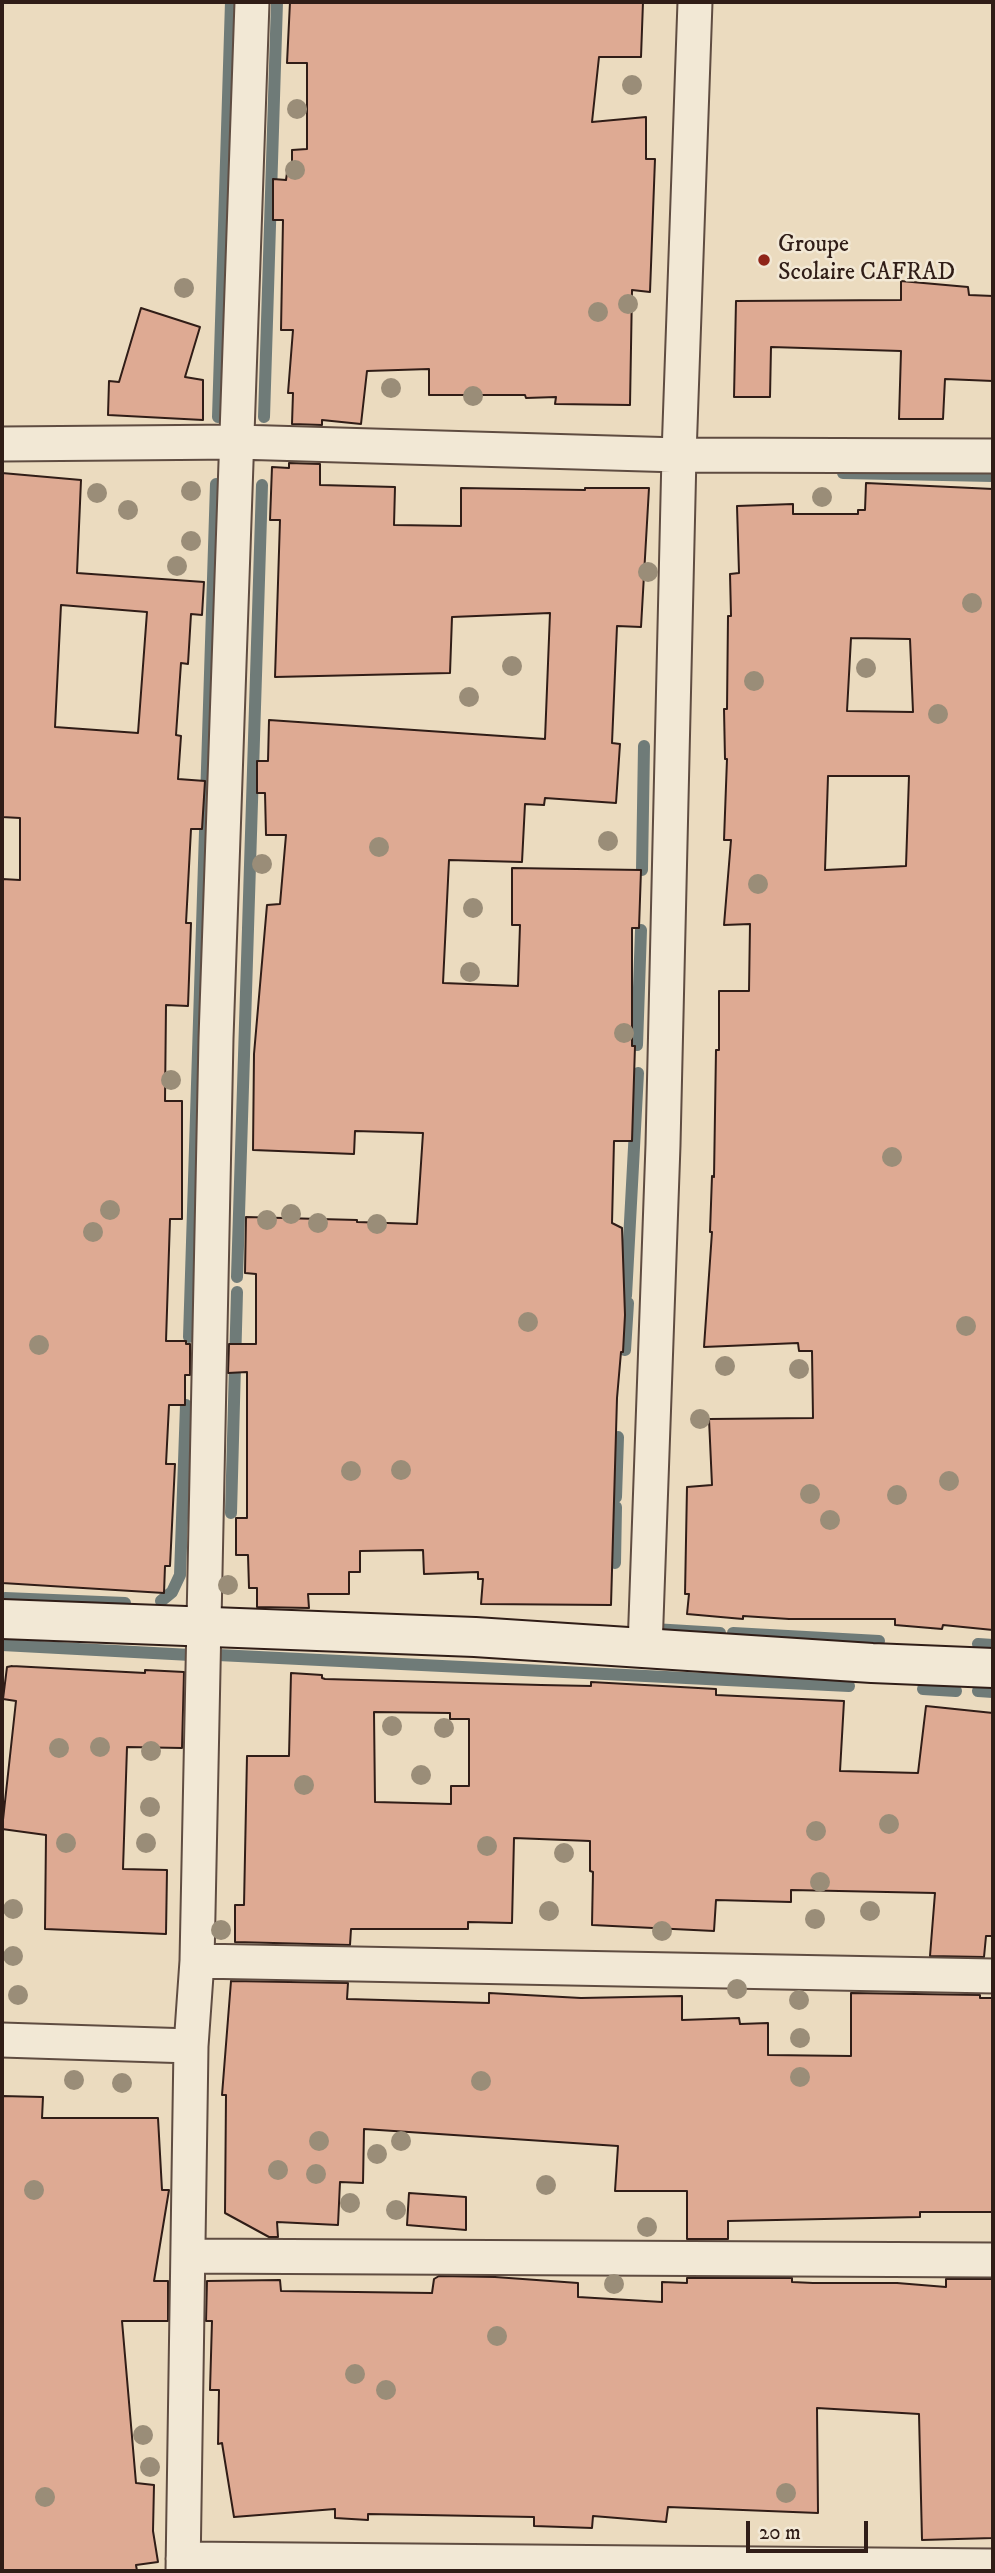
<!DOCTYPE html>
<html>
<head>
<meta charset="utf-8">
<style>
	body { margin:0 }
	#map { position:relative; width:995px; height:2573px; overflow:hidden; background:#ebdbbf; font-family:"IM FELL DW Pica",serif }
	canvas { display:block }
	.frame { position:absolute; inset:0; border:4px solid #301d17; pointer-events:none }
	.scale { position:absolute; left:746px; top:2521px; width:122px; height:32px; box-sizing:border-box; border:4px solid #301d17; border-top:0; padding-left:9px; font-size:21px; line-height:24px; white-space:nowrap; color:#301d17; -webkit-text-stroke:5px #f2e8d5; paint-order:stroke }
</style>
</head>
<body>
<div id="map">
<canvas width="995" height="2573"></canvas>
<div class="frame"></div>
<div class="scale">20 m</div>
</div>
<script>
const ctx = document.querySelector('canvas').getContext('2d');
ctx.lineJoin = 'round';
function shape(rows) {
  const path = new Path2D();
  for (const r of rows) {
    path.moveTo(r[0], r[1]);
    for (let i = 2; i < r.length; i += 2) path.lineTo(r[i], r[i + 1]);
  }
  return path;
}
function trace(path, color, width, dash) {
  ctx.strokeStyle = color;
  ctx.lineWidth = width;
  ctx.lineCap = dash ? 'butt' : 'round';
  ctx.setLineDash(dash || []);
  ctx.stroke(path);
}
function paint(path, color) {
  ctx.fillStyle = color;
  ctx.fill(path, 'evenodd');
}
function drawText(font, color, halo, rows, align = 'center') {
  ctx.font = font + ' "IM FELL DW Pica",serif';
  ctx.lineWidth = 5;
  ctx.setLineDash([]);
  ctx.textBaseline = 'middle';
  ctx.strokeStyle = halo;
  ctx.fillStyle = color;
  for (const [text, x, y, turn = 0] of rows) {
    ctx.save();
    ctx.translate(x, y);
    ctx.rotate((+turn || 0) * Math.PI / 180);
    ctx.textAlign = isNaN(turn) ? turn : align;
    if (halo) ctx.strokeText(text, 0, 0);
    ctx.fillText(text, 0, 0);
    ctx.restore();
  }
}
trace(shape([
	[218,417,231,2],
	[264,417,277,2],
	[843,473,993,476],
	[642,870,644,746],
	[637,1045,641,930],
	[237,1277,262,485],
	[626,1296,638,1073],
	[189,1337,216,484],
	[625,1350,628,1303],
	[616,1497,618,1437],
	[231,1513,237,1292],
	[615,1563,616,1507],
	[5,1598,125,1603],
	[161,1601,172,1592,180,1575,186,1405],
	[653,1629,720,1633],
	[733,1633,879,1641],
	[978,1644,993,1645],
	[2,1645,191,1655],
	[218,1655,849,1686],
	[923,1689,956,1691],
	[978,1691,993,1692]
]), '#6f7b78', 12);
const building = shape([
	[290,2,643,2,641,57,599,57,592,122,646,117,646,159,655,159,650,292,632,290,630,405,555,404,556,397,526,398,525,395,429,395,429,369,367,371,361,424,322,420,322,425,292,424,293,393,288,393,293,330,281,330,283,220,273,220,273,179,286,180,287,173,292,173,292,150,307,149,307,63,287,63,290,2],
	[901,281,968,287,969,295,993,296,993,381,945,379,943,419,899,419,901,351,771,347,770,397,734,397,736,301,901,300,901,281],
	[141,308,200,327,185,377,203,380,203,420,108,415,109,381,119,382,141,308],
	[289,463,320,464,320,485,395,487,394,525,461,526,461,488,585,490,585,488,649,488,641,627,617,626,612,743,620,744,616,803,545,798,544,805,525,804,522,862,449,860,443,983,518,986,520,925,512,925,512,868,641,870,639,928,632,928,632,1046,635,1046,632,1141,614,1141,612,1223,622,1228,625,1315,623,1352,621,1352,617,1398,611,1605,481,1604,483,1579,478,1579,478,1572,424,1574,423,1550,360,1551,360,1572,349,1572,349,1594,308,1594,309,1608,257,1607,257,1588,249,1588,248,1555,236,1555,236,1518,247,1518,247,1372,228,1373,229,1344,256,1344,256,1274,245,1273,246,1217,357,1220,357,1222,417,1224,423,1133,355,1131,354,1154,253,1150,254,1054,267,905,280,904,286,835,266,835,265,793,257,793,257,761,268,761,269,720,545,739,550,613,452,617,450,673,275,677,280,520,270,520,272,467,289,468,289,463],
	[2,473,81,480,77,573,204,582,202,615,191,614,188,664,181,663,176,735,181,736,178,779,205,781,202,829,191,829,186,923,191,923,188,1006,166,1005,165,1101,182,1101,182,1219,170,1219,166,1341,186,1341,186,1344,190,1344,190,1375,185,1375,185,1405,169,1405,166,1464,175,1464,170,1566,165,1566,164,1593,2,1583,2,879,20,880,20,818,2,817,2,473],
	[61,605,147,612,138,733,55,727,61,605],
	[866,483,993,489,993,1630,943,1625,942,1629,895,1625,895,1619,789,1619,743,1616,743,1619,687,1614,689,1594,685,1594,687,1487,712,1485,709,1419,813,1418,812,1351,799,1351,798,1343,704,1347,712,1232,710,1232,712,1176,714,1177,716,1050,719,1050,719,991,749,991,750,924,724,925,731,840,724,840,727,759,725,759,724,709,727,709,728,616,731,616,730,574,739,573,737,506,793,504,793,514,858,514,858,510,865,510,866,483],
	[851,638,910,639,913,712,847,711,851,638],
	[828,776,909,776,906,866,825,870,828,776],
	[12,1666,145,1673,145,1670,184,1672,182,1748,127,1747,123,1869,167,1870,166,1934,45,1929,46,1835,2,1829,16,1701,3,1699,7,1667,12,1666],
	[291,1673,322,1675,322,1678,325,1679,541,1685,591,1686,591,1682,716,1689,716,1695,844,1701,840,1771,918,1773,926,1706,993,1713,993,1936,986,1936,984,1957,930,1956,935,1893,791,1890,791,1902,716,1900,714,1931,592,1925,593,1872,590,1871,590,1841,514,1838,512,1923,468,1922,468,1929,351,1929,350,1945,235,1942,235,1905,244,1905,247,1756,289,1756,291,1673],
	[374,1712,450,1713,450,1719,469,1719,469,1786,451,1786,451,1804,375,1802,374,1712],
	[231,1981,348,1983,347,1999,489,2003,489,1993,581,1998,682,1996,682,2020,739,2018,740,2024,768,2023,768,2055,851,2056,851,1993,980,1995,980,1998,993,1998,993,2212,920,2212,920,2217,728,2221,728,2239,687,2239,687,2191,615,2191,618,2146,364,2129,363,2183,340,2182,338,2225,277,2222,278,2237,269,2237,225,2213,226,2095,222,2095,231,1981],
	[2,2096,43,2097,42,2118,158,2118,162,2190,169,2190,154,2281,168,2281,168,2321,122,2321,136,2483,154,2485,153,2531,158,2562,136,2565,137,2571,2,2571,2,2096],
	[409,2193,466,2197,466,2230,407,2225,409,2193],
	[439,2276,495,2277,578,2283,578,2297,662,2302,662,2282,687,2283,687,2278,792,2278,792,2282,813,2283,897,2283,946,2287,946,2279,993,2279,993,2538,922,2540,919,2414,817,2408,818,2513,668,2507,666,2522,593,2516,592,2528,534,2526,534,2517,368,2514,368,2520,335,2518,335,2509,234,2517,222,2443,218,2444,219,2390,210,2390,212,2321,206,2321,207,2281,280,2280,281,2291,432,2293,434,2279,439,2276]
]);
paint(building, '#deaa93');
trace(building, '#301d17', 2);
const street = shape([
	[2,444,237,442,679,455,993,456],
	[645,1648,663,1145,679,455,695,2],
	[197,1961,993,1976],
	[2,2040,191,2046],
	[188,2256,993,2260],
	[183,2559,993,2566],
	[183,2571,191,2046,197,1961,216,1038,252,2]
]);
const secondary = shape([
	[2,1619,475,1637,872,1663,993,1668]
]);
trace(street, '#5f4c41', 37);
trace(secondary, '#301d17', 42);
trace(street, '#f2e8d5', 33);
trace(secondary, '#f2e8d5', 38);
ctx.fillStyle = '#9a8d78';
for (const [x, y] of [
	[632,85],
	[297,109],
	[295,170],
	[184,288],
	[628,304],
	[598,312],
	[391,388],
	[473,396],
	[191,491],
	[97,493],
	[822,497],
	[128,510],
	[191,541],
	[177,566],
	[648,572],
	[972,603],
	[512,666],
	[866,668],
	[754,681],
	[469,697],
	[938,714],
	[608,841],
	[379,847],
	[262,864],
	[758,884],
	[473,908],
	[470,972],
	[624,1033],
	[171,1080],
	[892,1157],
	[110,1210],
	[291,1214],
	[267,1220],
	[318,1223],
	[377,1224],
	[93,1232],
	[528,1322],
	[966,1326],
	[39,1345],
	[725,1366],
	[799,1369],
	[700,1419],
	[401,1470],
	[351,1471],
	[949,1481],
	[810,1494],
	[897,1495],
	[830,1520],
	[228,1585],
	[392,1726],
	[444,1728],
	[100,1747],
	[59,1748],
	[151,1751],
	[421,1775],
	[304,1785],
	[150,1807],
	[889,1824],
	[816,1831],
	[66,1843],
	[146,1843],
	[487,1846],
	[564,1853],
	[820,1882],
	[13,1909],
	[549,1911],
	[870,1911],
	[815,1919],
	[221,1930],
	[662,1931],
	[13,1956],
	[737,1989],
	[18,1995],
	[799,2000],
	[800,2038],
	[800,2077],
	[74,2080],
	[481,2081],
	[122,2083],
	[319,2141],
	[401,2141],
	[377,2154],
	[278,2170],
	[316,2174],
	[546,2185],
	[34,2190],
	[350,2203],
	[396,2210],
	[647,2227],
	[614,2284],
	[497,2336],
	[355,2374],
	[386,2390],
	[143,2435],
	[150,2467],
	[786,2493],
	[45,2497]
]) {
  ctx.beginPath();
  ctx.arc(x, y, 10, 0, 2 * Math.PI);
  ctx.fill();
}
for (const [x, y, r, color] of [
	[764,260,7,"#8f2418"]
]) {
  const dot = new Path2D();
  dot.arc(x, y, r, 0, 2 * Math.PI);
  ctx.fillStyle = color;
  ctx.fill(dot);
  trace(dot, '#f2e8d5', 2.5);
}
drawText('24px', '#301d17', '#f2e8d5', [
	["Groupe",778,246],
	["Scolaire CAFRAD",778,274]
], 'left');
</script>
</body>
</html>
